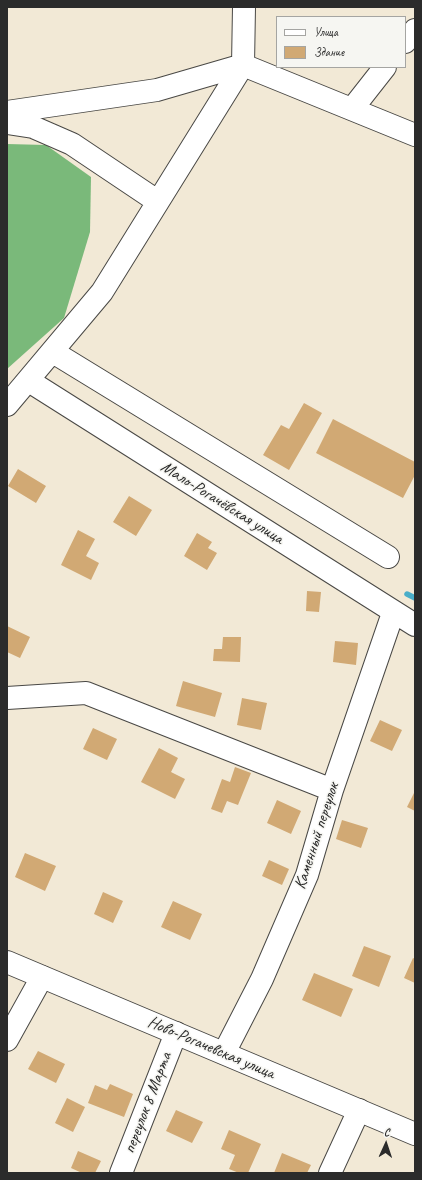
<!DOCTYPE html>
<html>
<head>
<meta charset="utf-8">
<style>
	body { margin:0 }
	#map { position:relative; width:422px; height:1180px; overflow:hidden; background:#f2e9d6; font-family:Caveat,sans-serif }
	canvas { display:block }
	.frame { position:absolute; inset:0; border:8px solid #2b2b2b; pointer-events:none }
	.legend { position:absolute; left:276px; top:16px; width:130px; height:52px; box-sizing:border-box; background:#f6f6f2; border:1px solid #a5a5a2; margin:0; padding:5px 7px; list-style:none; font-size:12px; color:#2b2b2b }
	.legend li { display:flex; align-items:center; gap:8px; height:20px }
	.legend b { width:20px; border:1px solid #a5a5a2 }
	.north { position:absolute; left:366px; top:1124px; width:40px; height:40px; -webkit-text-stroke:3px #f6f6f2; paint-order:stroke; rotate:3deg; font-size:11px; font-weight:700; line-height:16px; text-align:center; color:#2b2b2b }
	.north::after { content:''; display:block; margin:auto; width:14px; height:18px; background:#2b2b2b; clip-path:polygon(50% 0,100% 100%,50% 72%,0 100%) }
</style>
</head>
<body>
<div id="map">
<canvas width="422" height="1180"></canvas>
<div class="frame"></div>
<ul class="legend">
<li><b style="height:5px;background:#fff"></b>Улица</li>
<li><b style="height:11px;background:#d1a974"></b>Здание</li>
</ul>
<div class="north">С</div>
</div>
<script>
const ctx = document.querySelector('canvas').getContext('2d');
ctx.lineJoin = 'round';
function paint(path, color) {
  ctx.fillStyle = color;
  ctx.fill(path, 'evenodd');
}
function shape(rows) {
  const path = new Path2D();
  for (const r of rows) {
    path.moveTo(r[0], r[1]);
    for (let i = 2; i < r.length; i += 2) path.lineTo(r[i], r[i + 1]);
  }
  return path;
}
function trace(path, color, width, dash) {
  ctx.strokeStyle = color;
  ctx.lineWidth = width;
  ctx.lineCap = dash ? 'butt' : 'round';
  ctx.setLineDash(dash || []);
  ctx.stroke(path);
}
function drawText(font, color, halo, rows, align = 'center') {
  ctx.font = font + ' Caveat,sans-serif';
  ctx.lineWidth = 3;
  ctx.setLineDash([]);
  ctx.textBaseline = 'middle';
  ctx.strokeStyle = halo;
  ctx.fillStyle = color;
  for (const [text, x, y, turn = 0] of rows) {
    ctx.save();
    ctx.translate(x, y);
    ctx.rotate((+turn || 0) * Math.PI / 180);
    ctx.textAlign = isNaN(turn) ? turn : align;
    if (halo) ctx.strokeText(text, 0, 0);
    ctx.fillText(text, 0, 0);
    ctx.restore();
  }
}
paint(shape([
	[7,144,46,145,91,177,90,232,64,318,7,369]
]), '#7ab97a');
trace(shape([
	[407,594,415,598]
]), '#4aaec9', 5.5);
paint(shape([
	[304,403,322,413,289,470,263,455,281,425,289,429],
	[333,419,415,462,415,475,403,498,316,453],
	[18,469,46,486,36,503,8,486],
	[129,496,152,510,136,536,113,522],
	[78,530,95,539,86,556,99,563,91,580,61,565],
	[197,533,212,542,208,548,217,553,207,570,184,556],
	[307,591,321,592,319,612,306,611],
	[7,626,30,637,20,658,7,652],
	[223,637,241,637,240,662,213,661,214,649,222,649],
	[335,641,358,643,356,665,333,662],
	[183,681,222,693,215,717,176,706],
	[242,698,267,703,261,730,237,725],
	[380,720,402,730,392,751,370,741],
	[93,728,117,739,107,760,83,749],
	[159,748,178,758,171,772,185,779,175,799,141,782],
	[235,767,251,773,238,805,227,801,222,813,211,809,222,779,230,782],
	[415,791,415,811,407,807],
	[277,800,301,811,291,834,267,823],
	[342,820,368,828,361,848,336,839],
	[25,853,56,866,45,891,15,877],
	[269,860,289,869,282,885,262,876],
	[103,892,123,901,113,923,94,914],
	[173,901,202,914,190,940,161,927],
	[364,946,391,956,379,987,352,976],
	[413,958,415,959,415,983,404,978],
	[314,973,353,989,341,1017,302,1000],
	[38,1051,65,1064,56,1083,28,1069],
	[110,1084,133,1094,124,1117,88,1103,95,1085,107,1090],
	[67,1098,85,1107,73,1132,55,1123],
	[176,1110,203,1122,192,1143,166,1131],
	[229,1130,261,1144,248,1173,239,1173,229,1169,235,1155,221,1149],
	[78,1151,101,1161,95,1173,82,1173,71,1168],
	[282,1153,311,1165,307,1173,274,1173]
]), '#d1a974');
const minor = shape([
	[405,42,415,30],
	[352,109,385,67],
	[7,112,157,90,243,65,415,135],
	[7,123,33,127,72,144,157,201],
	[53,352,388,557],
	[29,381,415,625],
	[7,405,102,292,243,65,244,7],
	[7,698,86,693,332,790],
	[7,1040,42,977],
	[224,1053,262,979,307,875,332,790,393,613],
	[121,1173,176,1033],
	[330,1173,359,1110]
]);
const major = shape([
	[7,962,415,1134]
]);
trace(minor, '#494845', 24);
trace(major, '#494845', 24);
trace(minor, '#fff', 22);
trace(major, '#fff', 22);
drawText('17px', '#2b2b2b', '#f6f6f2', [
	["Мало-Рогачёвская улица",222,503,32],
	["Каменный переулок",317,836,-72],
	["Ново-Рогачевская улица",211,1048,23],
	["переулок 8 Марта",148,1103,-69]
]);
</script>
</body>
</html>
